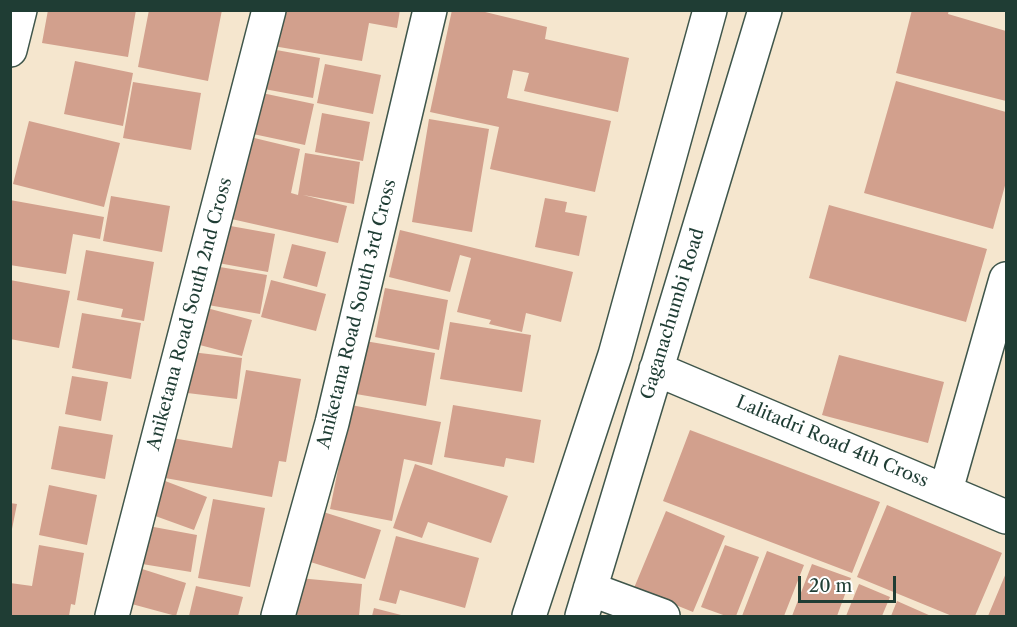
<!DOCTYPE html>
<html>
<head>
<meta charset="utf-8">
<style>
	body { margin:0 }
	#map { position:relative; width:1017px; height:627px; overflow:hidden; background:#f5e6ce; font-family:"Libre Caslon Text",serif }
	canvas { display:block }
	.frame { position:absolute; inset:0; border:12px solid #1f3d34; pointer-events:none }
	.scale { position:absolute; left:798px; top:576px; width:98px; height:27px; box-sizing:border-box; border:3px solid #1f3d34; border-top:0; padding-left:8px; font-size:18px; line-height:21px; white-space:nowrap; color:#1f3d34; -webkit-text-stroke:4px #fff; paint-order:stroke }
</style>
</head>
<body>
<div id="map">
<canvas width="1017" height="627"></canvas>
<div class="frame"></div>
<div class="scale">20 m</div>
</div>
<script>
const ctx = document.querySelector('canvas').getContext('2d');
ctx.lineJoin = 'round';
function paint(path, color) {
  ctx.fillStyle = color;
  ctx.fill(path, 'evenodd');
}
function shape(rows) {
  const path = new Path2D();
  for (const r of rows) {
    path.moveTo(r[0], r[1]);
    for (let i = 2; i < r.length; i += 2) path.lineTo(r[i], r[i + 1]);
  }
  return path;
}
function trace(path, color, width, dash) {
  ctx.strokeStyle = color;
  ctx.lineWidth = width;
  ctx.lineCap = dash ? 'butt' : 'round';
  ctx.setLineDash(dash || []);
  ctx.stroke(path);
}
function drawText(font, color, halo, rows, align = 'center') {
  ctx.font = font + ' "Libre Caslon Text",serif';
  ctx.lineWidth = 4.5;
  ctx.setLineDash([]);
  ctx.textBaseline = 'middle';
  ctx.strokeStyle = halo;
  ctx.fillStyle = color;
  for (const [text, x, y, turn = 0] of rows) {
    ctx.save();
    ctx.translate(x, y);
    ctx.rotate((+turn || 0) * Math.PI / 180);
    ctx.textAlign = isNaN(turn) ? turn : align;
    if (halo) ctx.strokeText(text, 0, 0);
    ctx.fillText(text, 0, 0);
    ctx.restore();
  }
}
paint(shape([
	[48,10,136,10,128,57,42,43],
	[149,10,222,10,208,81,138,67],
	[279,10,400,10,397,28,369,23,362,61,273,46],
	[452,10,477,10,547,27,545,39,629,58,618,112,524,91,529,73,513,70,507,98,611,121,595,192,490,169,499,127,430,112],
	[912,10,949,10,948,14,1006,31,1006,101,896,73],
	[271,49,320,58,313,98,264,89],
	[75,61,133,73,123,126,64,114],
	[325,64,381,75,373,114,317,103],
	[896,81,1006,112,1006,182,993,229,864,193],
	[133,82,201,93,191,150,123,138],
	[262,93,314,104,305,145,253,134],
	[322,113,370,122,363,161,315,152],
	[429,119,489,129,472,232,412,222],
	[29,121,120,143,104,207,13,184],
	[246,136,300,149,291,193,298,195,305,153,360,162,354,204,303,195,347,206,338,243,227,218],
	[111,196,170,206,162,252,103,241],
	[545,198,567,202,565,212,587,216,579,256,535,247],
	[10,200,104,217,100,239,73,234,66,274,10,265],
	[829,205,987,249,966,322,809,278],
	[225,225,275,234,268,272,218,263],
	[400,230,573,272,561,322,526,313,522,332,489,324,491,320,457,312,471,258,460,255,450,292,389,277],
	[292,244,326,252,317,287,283,278],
	[86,250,154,262,144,321,121,317,123,309,77,300],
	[214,266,267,275,260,314,208,305],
	[10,280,70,291,59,348,10,339],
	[271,280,326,294,316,331,261,317],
	[385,288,448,300,439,350,375,337],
	[203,307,252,320,242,356,192,343],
	[82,313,141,323,131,379,72,368],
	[450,322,531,335,522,392,440,379],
	[365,341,435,353,426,406,356,394],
	[183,351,242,358,237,399,179,392],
	[839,355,944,382,928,443,822,415],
	[246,370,301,379,286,462,279,461,272,497,165,478,172,438,232,448],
	[72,376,108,382,101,421,65,414],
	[351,405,441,422,432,465,404,459,392,521,330,509],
	[453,405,541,420,534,463,506,458,504,467,444,457],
	[59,426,113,435,105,479,51,469],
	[690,430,880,502,852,573,663,501],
	[415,464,508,496,491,543,428,522,422,538,393,528],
	[160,479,207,497,194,530,147,513],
	[49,485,97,495,87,545,39,535],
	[213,499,265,508,250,587,198,578],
	[10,503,17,504,12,529,10,529],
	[887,505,1002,553,975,616,952,616,857,577],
	[320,511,381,530,365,579,304,560],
	[666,511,725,536,693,612,634,588],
	[143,525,197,535,191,572,136,563],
	[396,536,479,558,465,608,400,590,396,604,379,600],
	[39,545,84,553,75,605,71,604,69,616,10,616,10,583,32,586],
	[725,545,759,557,736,616,726,616,701,607],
	[767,551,804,565,784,616,742,616],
	[812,564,851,578,837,616,792,616],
	[139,568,186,583,176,616,128,603],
	[1006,573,1006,616,988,616],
	[299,578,362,584,359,616,295,616],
	[859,584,890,597,882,616,846,616],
	[196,586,243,597,238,616,189,616],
	[897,601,931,616,891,616],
	[374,608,405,616,372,616]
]), '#d2a08d');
const minor = shape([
	[10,50,20,10],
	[656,369,1006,517],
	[946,490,1006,279],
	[590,589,663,616],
	[112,616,269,10],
	[278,616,332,423,430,10],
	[529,616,615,355,710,10],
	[582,616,765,10]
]);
trace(minor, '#3f564b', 36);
trace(minor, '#fff', 33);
drawText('18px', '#1f3d34', '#fff', [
	["Aniketana Road South 2nd Cross",190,314,-75],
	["Aniketana Road South 3rd Cross",357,314,-76],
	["Gaganachumbi Road",673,314,-73],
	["Lalitadri Road 4th Cross",832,442,23]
]);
</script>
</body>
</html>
